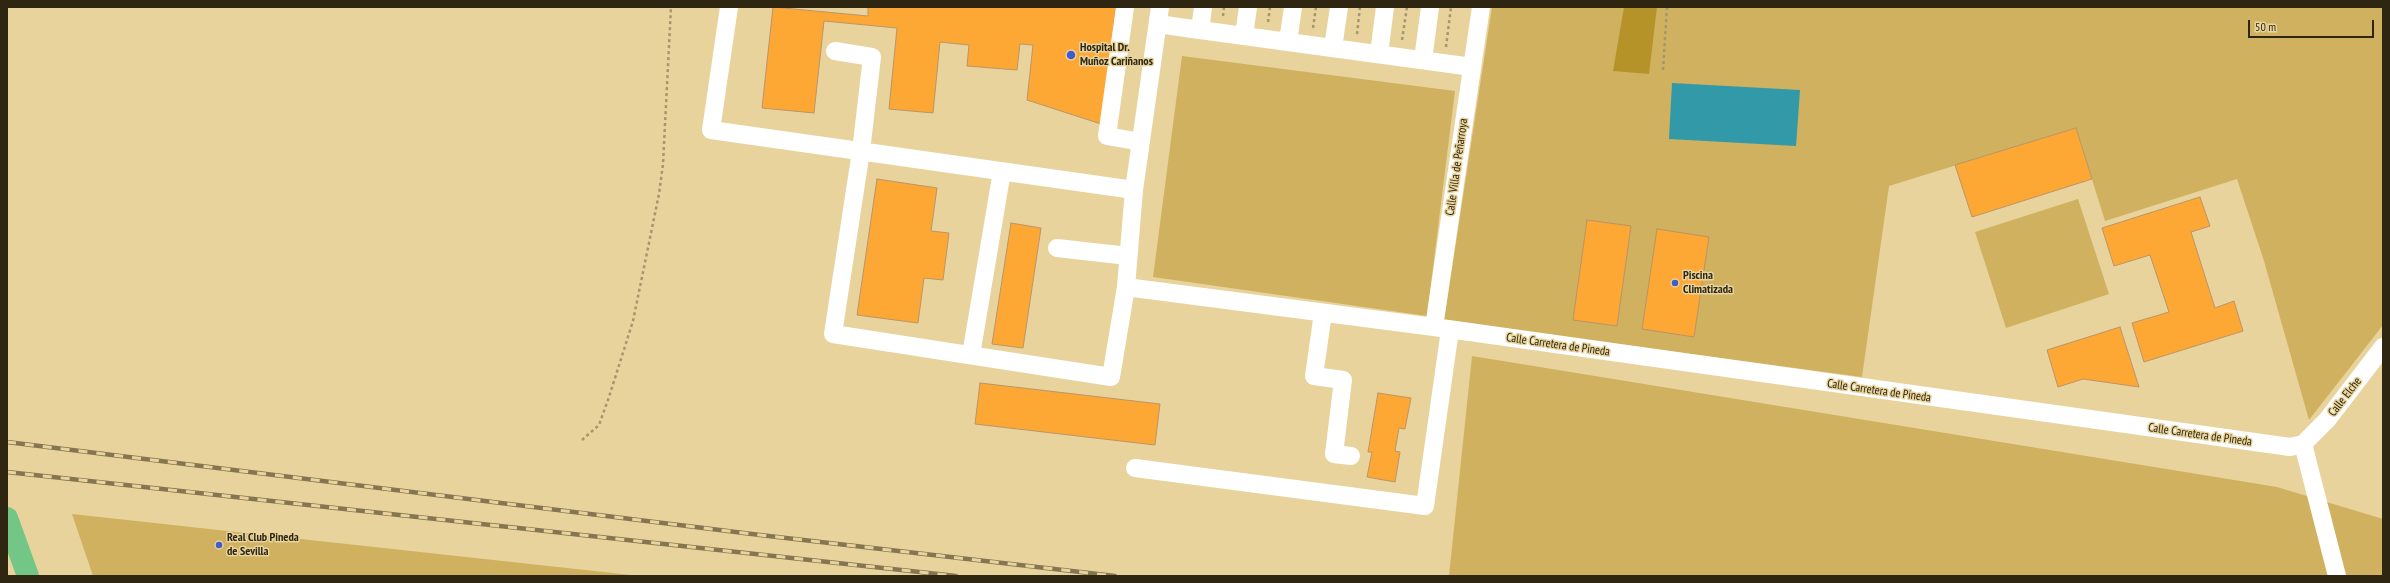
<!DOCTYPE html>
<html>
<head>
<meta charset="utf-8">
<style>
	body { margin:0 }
	#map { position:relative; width:2390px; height:583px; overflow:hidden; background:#e8d39d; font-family:"PT Sans Narrow",sans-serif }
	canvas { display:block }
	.frame { position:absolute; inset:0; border:8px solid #2e2610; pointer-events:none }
	.scale { position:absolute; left:2248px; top:20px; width:126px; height:18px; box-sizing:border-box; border:2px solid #2e2610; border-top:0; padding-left:5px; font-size:12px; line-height:14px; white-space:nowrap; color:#2e2610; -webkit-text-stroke:3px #e8d39d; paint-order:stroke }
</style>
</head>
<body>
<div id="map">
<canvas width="2390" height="583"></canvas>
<div class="frame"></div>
<div class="scale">50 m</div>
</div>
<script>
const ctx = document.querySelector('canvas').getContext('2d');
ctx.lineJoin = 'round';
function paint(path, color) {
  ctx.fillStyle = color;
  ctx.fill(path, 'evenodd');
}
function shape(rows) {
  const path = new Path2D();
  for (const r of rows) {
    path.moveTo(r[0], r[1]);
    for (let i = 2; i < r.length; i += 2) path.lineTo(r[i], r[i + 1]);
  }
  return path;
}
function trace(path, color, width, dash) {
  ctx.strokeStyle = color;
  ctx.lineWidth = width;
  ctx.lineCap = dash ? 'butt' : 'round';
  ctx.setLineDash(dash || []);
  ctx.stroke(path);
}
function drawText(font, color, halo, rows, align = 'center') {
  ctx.font = font + ' "PT Sans Narrow",sans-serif';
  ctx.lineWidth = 3;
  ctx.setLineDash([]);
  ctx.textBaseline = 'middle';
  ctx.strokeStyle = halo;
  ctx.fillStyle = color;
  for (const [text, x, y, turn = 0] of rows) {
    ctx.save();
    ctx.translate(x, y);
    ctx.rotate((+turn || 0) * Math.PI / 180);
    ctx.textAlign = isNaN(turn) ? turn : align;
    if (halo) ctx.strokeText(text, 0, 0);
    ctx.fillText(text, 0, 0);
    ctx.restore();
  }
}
paint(shape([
	[1492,7,2383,7,2383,325,2309,420,2264,261,2237,179,2105,221,2076,128,1889,186,1862,377,1444,321],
	[1182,56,1455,91,1427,316,1153,277],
	[2078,199,2109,294,2006,328,1975,232],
	[1472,356,2277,487,2383,519,2383,576,1449,576],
	[72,514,640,576,93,576]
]), '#cfb15f');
paint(shape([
	[1624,7,1657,7,1649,74,1613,71]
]), '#b69328');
paint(shape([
	[1672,83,1800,90,1796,146,1669,139]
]), '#3299a9');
const building = shape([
	[773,7,868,16,868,7,1116,7,1101,124,1027,100,1033,45,1020,44,1017,70,967,66,969,45,940,42,933,113,889,109,897,28,824,21,814,113,762,108,773,7],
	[2076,128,2092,179,1972,217,1955,165,2076,128],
	[877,179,937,188,931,231,949,233,943,280,924,278,918,323,857,315,877,179],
	[2200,197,2210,226,2191,232,2215,308,2234,301,2243,331,2144,362,2132,323,2169,312,2150,255,2114,266,2102,228,2200,197],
	[1587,220,1631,226,1617,326,1573,320,1587,220],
	[1011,223,1041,228,1023,348,992,344,1011,223],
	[1657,229,1709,237,1694,337,1642,329,1657,229],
	[2120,327,2139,387,2083,379,2058,387,2047,350,2120,327],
	[980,383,1160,404,1155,445,975,424,980,383],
	[1378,393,1411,398,1405,429,1399,428,1395,451,1400,452,1395,482,1367,477,1372,452,1368,452,1378,393]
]);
paint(building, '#fda834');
trace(building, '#ba9469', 1);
trace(shape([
	[1223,16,1224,7],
	[1268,22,1270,7],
	[1313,28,1316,7],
	[1357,34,1360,7],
	[1402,40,1407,7],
	[1446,47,1451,7],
	[1663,70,1667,7],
	[582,440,599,425,609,397,633,321,659,194,663,164,671,7]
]), '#a6966b', 2.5, [3, 3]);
trace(shape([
	[729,7,711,130,1134,190,1160,7],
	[1125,7,1107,136,1141,142],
	[1203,7,1200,30,1472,67],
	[1158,24,1200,30],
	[1244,36,1248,7],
	[1288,42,1293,7],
	[1333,48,1339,7],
	[835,51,872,57,861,151,833,334,1111,377,1126,287,1134,190],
	[1379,54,1385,7],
	[1423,60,1430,7],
	[1057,248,1128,256],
	[1126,287,1434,327,2290,447,2303,444,2327,420,2383,347],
	[1323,313,1314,376,1343,380,1334,454,1351,456],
	[1434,327,1481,7],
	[971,355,1002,171],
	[2303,444,2337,576],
	[1135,468,1425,506,1450,330]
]), '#fff', 18);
trace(shape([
	[7,518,28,576]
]), '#73c685', 22);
const rail = shape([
	[7,442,760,535,1115,576],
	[7,472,956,576]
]);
trace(rail, '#847651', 4.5);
trace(rail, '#e8d39d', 3, [9]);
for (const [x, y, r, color] of [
	[1071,55,5,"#425bce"],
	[1675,283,4,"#425bce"],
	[219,545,4,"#425bce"]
]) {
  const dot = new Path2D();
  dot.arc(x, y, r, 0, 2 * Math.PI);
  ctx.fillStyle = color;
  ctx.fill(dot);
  trace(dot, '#e8d39d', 1.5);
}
drawText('bold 12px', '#2e2610', '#e8d39d', [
	["Hospital Dr.",1080,48],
	["Muñoz Cariñanos",1080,62],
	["Piscina",1683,276],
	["Climatizada",1683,290],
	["Real Club Pineda",227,538],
	["de Sevilla",227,552]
], 'left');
drawText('12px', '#2e2610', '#e8d39d', [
	["Calle Villa de Peñarroya",1457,167,-82],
	["Calle Carretera de Pineda",1558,345,8],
	["Calle Carretera de Pineda",1879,391,8],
	["Calle Elche",2345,397,-52],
	["Calle Carretera de Pineda",2200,435,8]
]);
</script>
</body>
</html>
